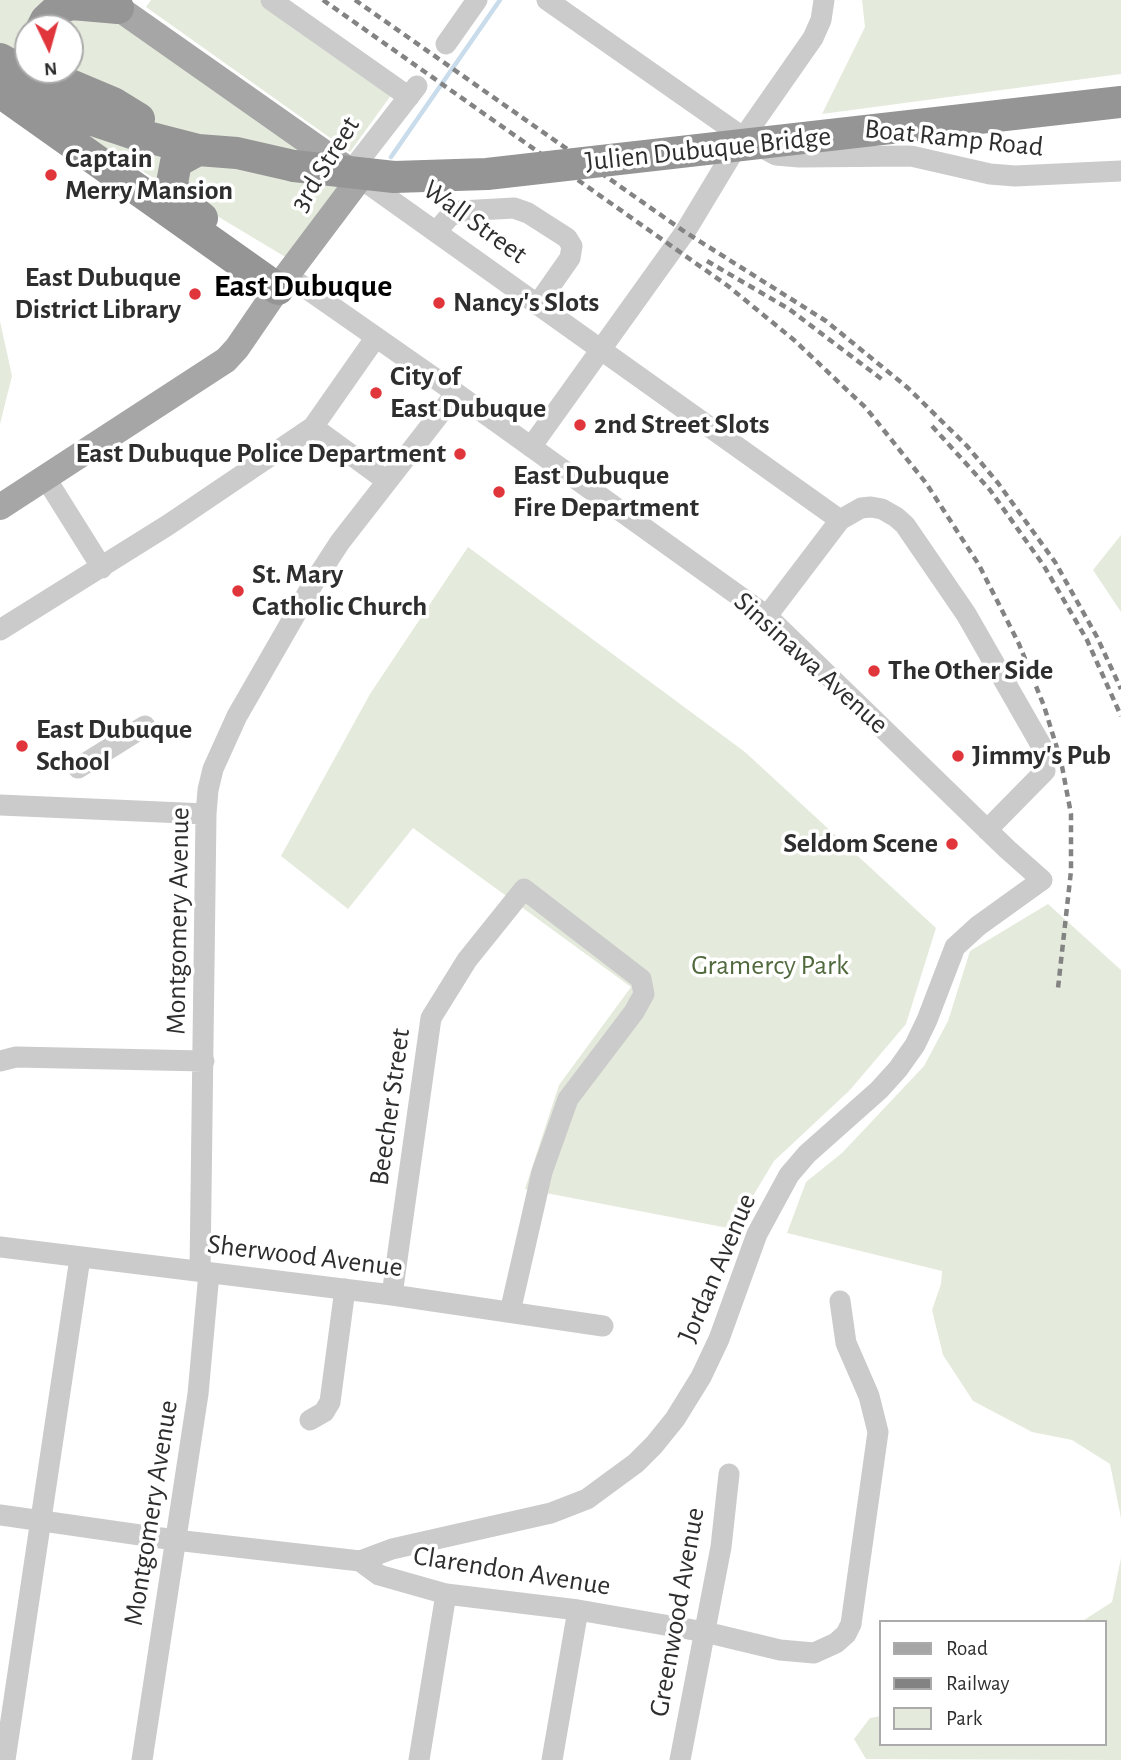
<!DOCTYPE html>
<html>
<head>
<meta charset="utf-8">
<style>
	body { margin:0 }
	#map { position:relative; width:1121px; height:1760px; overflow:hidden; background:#fff; font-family:"Alegreya Sans",sans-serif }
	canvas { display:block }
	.legend { position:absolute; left:879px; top:1620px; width:228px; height:126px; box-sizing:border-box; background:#fff; border:2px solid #ababab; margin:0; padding:9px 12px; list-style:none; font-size:21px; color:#2e2e2e }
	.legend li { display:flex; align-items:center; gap:14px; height:35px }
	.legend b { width:35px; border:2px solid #ababab }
	.north { position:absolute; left:14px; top:14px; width:70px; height:70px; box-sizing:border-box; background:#fff; border:2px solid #ababab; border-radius:50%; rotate:175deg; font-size:19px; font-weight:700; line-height:28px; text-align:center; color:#2e2e2e }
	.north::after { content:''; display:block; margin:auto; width:24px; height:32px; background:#e0353b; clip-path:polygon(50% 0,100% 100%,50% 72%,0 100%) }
</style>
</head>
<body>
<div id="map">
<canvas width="1121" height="1760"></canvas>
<ul class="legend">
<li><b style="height:9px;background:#a6a6a6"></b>Road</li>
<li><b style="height:9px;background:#838383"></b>Railway</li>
<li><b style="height:19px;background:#e4ebdc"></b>Park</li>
</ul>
<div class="north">N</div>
</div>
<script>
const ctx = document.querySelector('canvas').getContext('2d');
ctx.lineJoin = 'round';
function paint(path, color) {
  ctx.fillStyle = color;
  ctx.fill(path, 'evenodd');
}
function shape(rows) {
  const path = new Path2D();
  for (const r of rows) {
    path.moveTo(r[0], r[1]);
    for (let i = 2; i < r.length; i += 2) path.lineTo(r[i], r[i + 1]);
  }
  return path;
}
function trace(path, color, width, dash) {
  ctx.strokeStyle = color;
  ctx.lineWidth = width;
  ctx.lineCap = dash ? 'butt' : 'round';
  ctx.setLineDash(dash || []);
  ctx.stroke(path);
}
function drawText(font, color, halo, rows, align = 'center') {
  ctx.font = font + ' "Alegreya Sans",sans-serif';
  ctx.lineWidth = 7;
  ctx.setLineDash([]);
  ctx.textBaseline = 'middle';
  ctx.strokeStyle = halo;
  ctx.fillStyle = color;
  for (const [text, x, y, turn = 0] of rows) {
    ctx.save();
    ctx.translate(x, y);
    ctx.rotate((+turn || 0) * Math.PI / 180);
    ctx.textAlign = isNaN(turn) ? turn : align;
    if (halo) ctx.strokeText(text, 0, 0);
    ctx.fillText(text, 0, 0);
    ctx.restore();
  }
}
paint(shape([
	[0,0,101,0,356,181,292,261,49,115,0,58],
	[28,28,70,28,70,70,28,70],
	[151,0,260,0,392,94,350,152,146,7],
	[862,0,1121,0,1121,74,822,114,865,27],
	[0,321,12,376,0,424],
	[1121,535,1121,612,1093,570],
	[468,547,745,752,936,928,906,1024,850,1090,774,1161,733,1229,525,1189,559,1085,631,987,413,828,348,909,281,856,370,694],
	[1048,904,1121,970,1121,1518,1110,1464,1072,1440,1032,1432,973,1401,943,1355,932,1310,941,1284,942,1271,787,1233,806,1182,842,1153,924,1066,948,1021,970,951],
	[1121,1558,1121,1760,866,1759,854,1739,870,1718,881,1716,881,1744,1105,1744,1105,1622,1081,1622,1112,1602]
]), '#e4ebdc');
trace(shape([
	[391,157,500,0]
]), '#c9dceb', 4.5);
trace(shape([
	[271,0,409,97],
	[547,0,744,138,776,155,799,157,911,156,990,174,1015,176,1121,171],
	[446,44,477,0],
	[417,86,358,162,360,178,840,520],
	[436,232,449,217,460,211,514,208,528,213,567,238,572,246,570,258,537,305],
	[287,275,456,393,767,616,1007,849,1042,880,978,926,955,947,927,1020,915,1045,898,1069,879,1090,807,1154,789,1175,757,1234,719,1339,701,1377,675,1419,654,1445,636,1463,587,1499,551,1513,392,1549,360,1561],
	[313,427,376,337],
	[531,447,685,232,732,154,813,38,821,20,824,0],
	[45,477,102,568],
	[767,616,840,520,861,508,871,507,882,509,896,517,905,525,966,614,1041,745,1045,771,987,830],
	[0,630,168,525,313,427,387,481],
	[78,768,145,726],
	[0,805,206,814],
	[0,1061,16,1057,204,1061],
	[0,1247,392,1295,603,1326],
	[200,1271,206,814,208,790,213,769,237,716,314,582,340,542,456,393],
	[392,1295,431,1018,467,960,524,889,641,979,644,994,634,1012,568,1099,542,1172,510,1312],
	[310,1420,324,1412,330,1402,345,1289],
	[0,1515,175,1540,360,1561,379,1575,446,1594,578,1610,705,1632,780,1650,814,1653,836,1643,846,1634,851,1624,878,1432,869,1396,846,1343,840,1301],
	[5,1760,80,1258],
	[142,1760,198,1394,209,1273],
	[419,1760,446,1594],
	[552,1760,578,1610],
	[680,1760,721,1547,729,1474]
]), '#cbcbcb', 21);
trace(shape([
	[0,507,226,360,237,348,287,275,360,178,107,0]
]), '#a6a6a6', 26);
trace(shape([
	[42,28,46,20,59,8,65,6,72,4,118,8],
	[0,59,48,86],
	[47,70,56,79,113,103,139,119],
	[18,88,90,119,132,133,198,150,237,153,294,166],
	[0,92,278,289],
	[198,150,176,162,172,183,178,199,202,218]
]), '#959595', 32);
trace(shape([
	[323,0,728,286,794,340,866,408,926,483,979,565,1019,644,1044,706,1061,761,1071,814,1071,871,1058,988],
	[355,0,685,232,826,321,908,388,967,446,998,483,1055,562,1097,637,1121,689],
	[707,261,789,309,884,381],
	[932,426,990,490,1044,566,1087,640,1121,716]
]), '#838383', 4.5, [7, 5]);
trace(shape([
	[294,166,394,177,487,174,1121,102]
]), '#959595', 32);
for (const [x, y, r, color] of [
	[51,175,7,"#e0353b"],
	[195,294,7,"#e0353b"],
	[439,303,7,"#e0353b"],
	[376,393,7,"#e0353b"],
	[580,425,7,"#e0353b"],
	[460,454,7,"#e0353b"],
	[499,492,7,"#e0353b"],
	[238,591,7,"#e0353b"],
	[874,671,7,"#e0353b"],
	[22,746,7,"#e0353b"],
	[958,756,7,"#e0353b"],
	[952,844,7,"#e0353b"]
]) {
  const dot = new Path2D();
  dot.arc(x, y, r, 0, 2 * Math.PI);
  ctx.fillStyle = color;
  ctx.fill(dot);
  trace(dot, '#fff', 2.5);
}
drawText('28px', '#2e2e2e', '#fff', [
	["Boat Ramp Road",954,138,6],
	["Julien Dubuque Bridge",708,149,-6],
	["3rd Street",325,164,-58],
	["Wall Street",475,222,36],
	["Sinsinawa Avenue",811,663,42],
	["Montgomery Avenue",178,921,-89],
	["Beecher Street",390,1107,-82],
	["Sherwood Avenue",305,1256,7],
	["Jordan Avenue",717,1268,-67],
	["Montgomery Avenue",151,1513,-81],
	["Clarendon Avenue",512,1571,9],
	["Greenwood Avenue",677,1612,-80]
]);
drawText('bold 28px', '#2e2e2e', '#fff', [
	["Captain",65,159],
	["Merry Mansion",65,191],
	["East Dubuque",181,278,"right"],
	["District Library",181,310,"right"],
	["Nancy's Slots",453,303],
	["City of",390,377],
	["East Dubuque",390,409],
	["2nd Street Slots",594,425],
	["East Dubuque Police Department",446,454,"right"],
	["East Dubuque",513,476],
	["Fire Department",513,508],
	["St. Mary",252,575],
	["Catholic Church",252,607],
	["The Other Side",888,671],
	["East Dubuque",36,730],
	["School",36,762],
	["Jimmy's Pub",972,756],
	["Seldom Scene",938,844,"right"]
], 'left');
drawText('28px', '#50693d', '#fff', [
	["Gramercy Park",770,966]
]);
drawText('bold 32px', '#000', '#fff', [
	["East Dubuque",303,286]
]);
</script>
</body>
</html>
